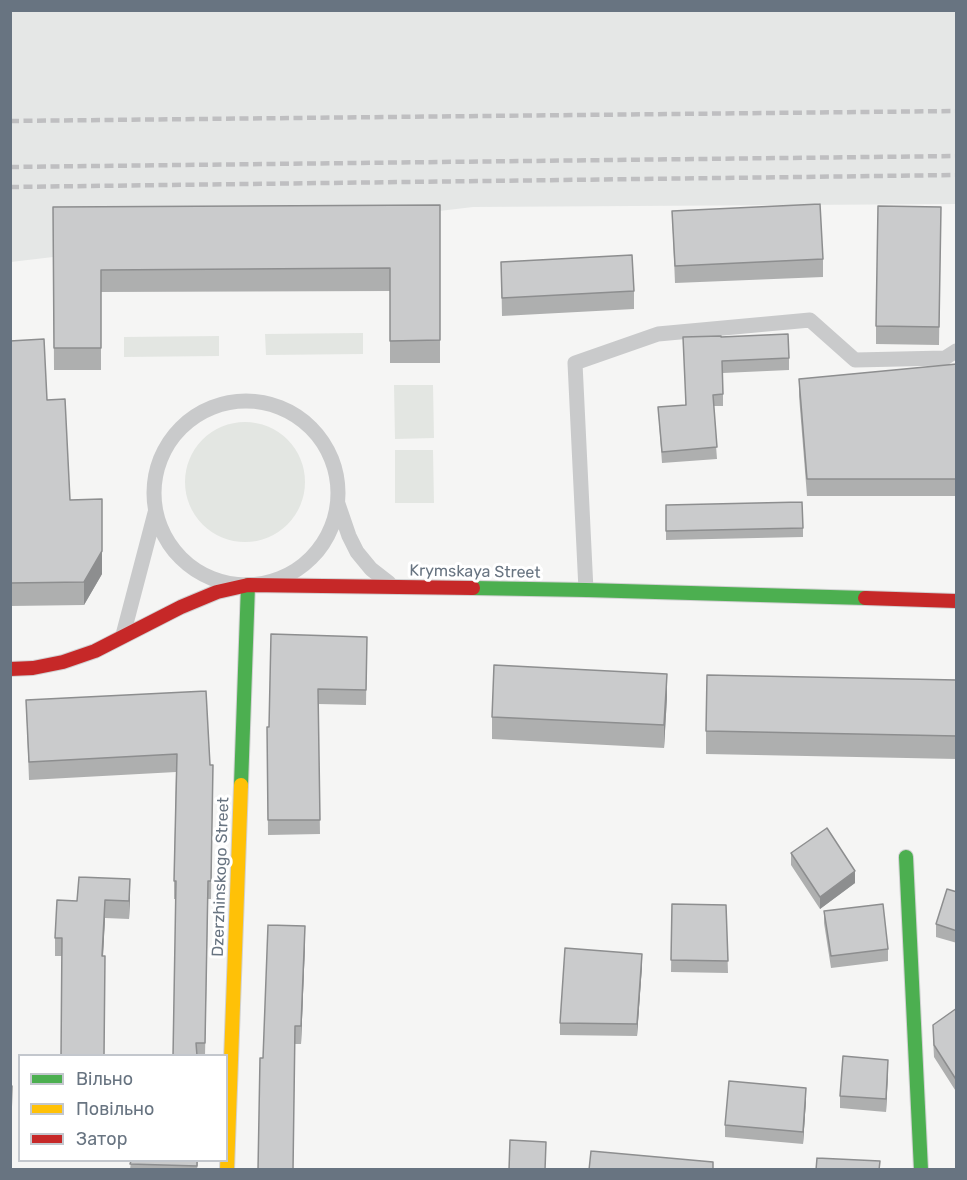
<!DOCTYPE html>
<html>
<head>
<meta charset="utf-8">
<style>
	body { margin:0 }
	#map { position:relative; width:967px; height:1180px; overflow:hidden; background:#f5f5f4; font-family:Rubik,sans-serif }
	canvas { display:block }
	.frame { position:absolute; inset:0; border:12px solid #687481; pointer-events:none }
	.legend { position:absolute; left:18px; top:1054px; width:210px; height:108px; box-sizing:border-box; background:#fff; border:2px solid #c3c7cd; margin:0; padding:8px 10px; list-style:none; font-size:18px; color:#687481 }
	.legend li { display:flex; align-items:center; gap:12px; height:30px }
	.legend b { width:30px; border:2px solid #c3c7cd }
</style>
</head>
<body>
<div id="map">
<canvas width="967" height="1180"></canvas>
<div class="frame"></div>
<ul class="legend">
<li><b style="height:8px;background:#4caf50"></b>Вільно</li>
<li><b style="height:8px;background:#ffc107"></b>Повільно</li>
<li><b style="height:8px;background:#c62828"></b>Затор</li>
</ul>
</div>
<script>
const ctx = document.querySelector('canvas').getContext('2d');
ctx.lineJoin = 'round';
function paint(path, color) {
  ctx.fillStyle = color;
  ctx.fill(path, 'evenodd');
}
function shape(rows) {
  const path = new Path2D();
  for (const r of rows) {
    if (r.length === 3) {
      path.moveTo(r[0] + r[2], r[1]);
      path.arc(r[0], r[1], r[2], 0, 2 * Math.PI);
      continue;
    }
    path.moveTo(r[0], r[1]);
    for (let i = 2; i < r.length; i += 2) path.lineTo(r[i], r[i + 1]);
  }
  return path;
}
function trace(path, color, width, dash) {
  ctx.strokeStyle = color;
  ctx.lineWidth = width;
  ctx.lineCap = dash ? 'butt' : 'round';
  ctx.setLineDash(dash || []);
  ctx.stroke(path);
}
function drawText(font, color, halo, rows, align = 'center') {
  ctx.font = font + ' Rubik,sans-serif';
  ctx.lineWidth = 6;
  ctx.setLineDash([]);
  ctx.textBaseline = 'middle';
  ctx.strokeStyle = halo;
  ctx.fillStyle = color;
  for (const [text, x, y, turn = 0] of rows) {
    ctx.save();
    ctx.translate(x, y);
    ctx.rotate((+turn || 0) * Math.PI / 180);
    ctx.textAlign = isNaN(turn) ? turn : align;
    if (halo) ctx.strokeText(text, 0, 0);
    ctx.fillText(text, 0, 0);
    ctx.restore();
  }
}
paint(shape([
	[10,11,956,11,956,204,473,207,11,262]
]), '#e5e7e6');
paint(shape([
	[363,333,363,354,266,355,265,334],
	[219,336,219,356,124,357,124,337],
	[394,385,433,385,434,438,395,439],
	[245,482,60],
	[395,450,433,450,434,503,395,503]
]), '#e3e6e2');
const fast = shape([
	[473,588,586,590,865,598],
	[241,785,248,585],
	[906,857,921,1170]
]);
const slow = shape([
	[227,1170,241,785]
]);
const jam = shape([
	[865,598,956,601],
	[10,669,33,668,63,662,95,651,181,607,217,592,248,585,473,588]
]);
trace(fast, '#d1d1d2', 16);
trace(slow, '#d1d1d2', 16);
trace(jam, '#d1d1d2', 16);
trace(shape([
	[246,493,92],
	[338,504,349,536,357,552,371,569,389,583],
	[586,590,575,363,658,334,810,320,855,360,945,358,956,351],
	[123,635,155,513]
]), '#c9cacb', 15);
trace(fast, '#4caf50', 14);
trace(slow, '#ffc107', 14);
trace(jam, '#c62828', 14);
trace(shape([
	[10,121,956,111],
	[10,167,956,156],
	[10,187,956,175]
]), '#bfbfc1', 4.5, [9, 4.5]);
paint(shape([
	[440,205,440,363,390,363,390,291,101,292,101,370,54,370,53,207],
	[941,207,939,345,876,344,876,326],
	[672,211,823,259,823,277,675,283],
	[501,262,634,291,634,309,502,316],
	[721,337,789,358,789,370,723,373,723,406,713,406,717,459,662,463,658,407,685,405],
	[10,341,47,400,70,500,102,574,84,605,10,606],
	[957,364,957,496,807,496,799,396,799,379],
	[666,505,803,528,803,537,666,540],
	[367,637,366,705,318,704,320,834,268,835,267,727,269,727],
	[957,680,957,759,706,754,706,731],
	[667,697,664,748,492,739,492,717],
	[26,700,210,765,213,765,211,899,208,899,205,1056,173,1056,176,899,174,899,174,881,176,772,29,780],
	[791,853,855,883,820,909,791,865],
	[957,892,957,943,936,937,936,924],
	[130,897,129,919,105,918,103,956,55,956,55,938,77,901],
	[672,904,726,905,728,973,671,972],
	[824,911,888,949,888,961,831,968,824,923],
	[305,944,301,1044,295,1044,293,1170,263,1058],
	[642,966,637,1036,560,1035,560,1023],
	[957,1008,957,1093,934,1057,933,1037,933,1025],
	[888,1072,886,1112,840,1108,840,1096],
	[806,1100,803,1144,725,1137,725,1125],
	[131,1161,198,1161,197,1170,130,1170]
]), '#aeafaf');
paint(shape([
	[102,499,102,574,84,605,84,582],
	[667,674,667,697,664,748,664,725],
	[855,871,855,883,820,909,820,897],
	[130,879,130,897,129,919,129,901],
	[105,900,105,918,102,974,102,956],
	[305,926,305,944,301,1044,301,1026],
	[642,954,642,966,637,1036,637,1024],
	[888,1060,888,1072,886,1112,886,1099],
	[806,1088,806,1100,803,1144,803,1132]
]), '#8d8e8f');
const building = shape([
	[820,204,823,259,675,266,672,211,820,204],
	[440,205,440,340,390,341,390,268,101,270,101,348,54,348,53,207,440,205],
	[878,206,941,207,939,327,876,326,878,206],
	[632,255,634,291,502,298,501,262,632,255],
	[788,334,789,358,722,361,723,394,713,395,717,447,662,452,658,407,686,405,683,337,721,336,721,337,788,334],
	[44,339,47,400,65,399,70,500,102,499,102,551,84,582,10,583,10,341,44,339],
	[957,364,957,479,807,479,799,379,957,364],
	[802,502,803,528,666,531,666,505,802,502],
	[271,634,367,637,366,690,318,689,320,820,268,820,267,727,269,727,271,634],
	[494,665,667,674,664,725,492,717,494,665],
	[707,675,957,680,957,736,706,731,707,675],
	[206,691,210,765,213,765,211,881,208,881,205,1043,196,1043,197,1056,173,1056,176,881,174,881,177,754,29,762,26,700,206,691],
	[827,828,855,871,820,897,791,853,827,828],
	[79,877,130,879,129,901,105,900,102,956,105,956,104,1056,61,1056,62,938,55,938,57,900,77,901,79,877],
	[947,889,957,892,957,931,936,924,947,889],
	[672,904,726,905,728,961,671,960,672,904],
	[883,904,888,949,831,956,824,911,883,904],
	[268,925,305,926,301,1026,295,1026,293,1170,258,1170,260,1058,263,1058,268,925],
	[565,948,642,954,637,1024,560,1023,565,948],
	[957,1008,957,1081,934,1045,933,1025,957,1008],
	[843,1056,888,1060,886,1099,840,1096,843,1056],
	[729,1081,806,1088,803,1132,725,1125,729,1081],
	[10,1086,12,1086,10,1142,10,1086],
	[510,1140,546,1142,545,1170,509,1170,510,1140],
	[591,1151,713,1162,713,1170,589,1170,591,1151],
	[817,1158,880,1161,879,1170,816,1170,817,1158],
	[131,1161,197,1161,197,1166,130,1164,131,1161]
]);
paint(building, '#cacbcc');
trace(building, '#8d8e8f', 1.5);
drawText('16px', '#687481', '#fff', [
	["Krymskaya Street",475,572,1],
	["Dzerzhinskogo Street",221,877,-88]
]);
</script>
</body>
</html>
